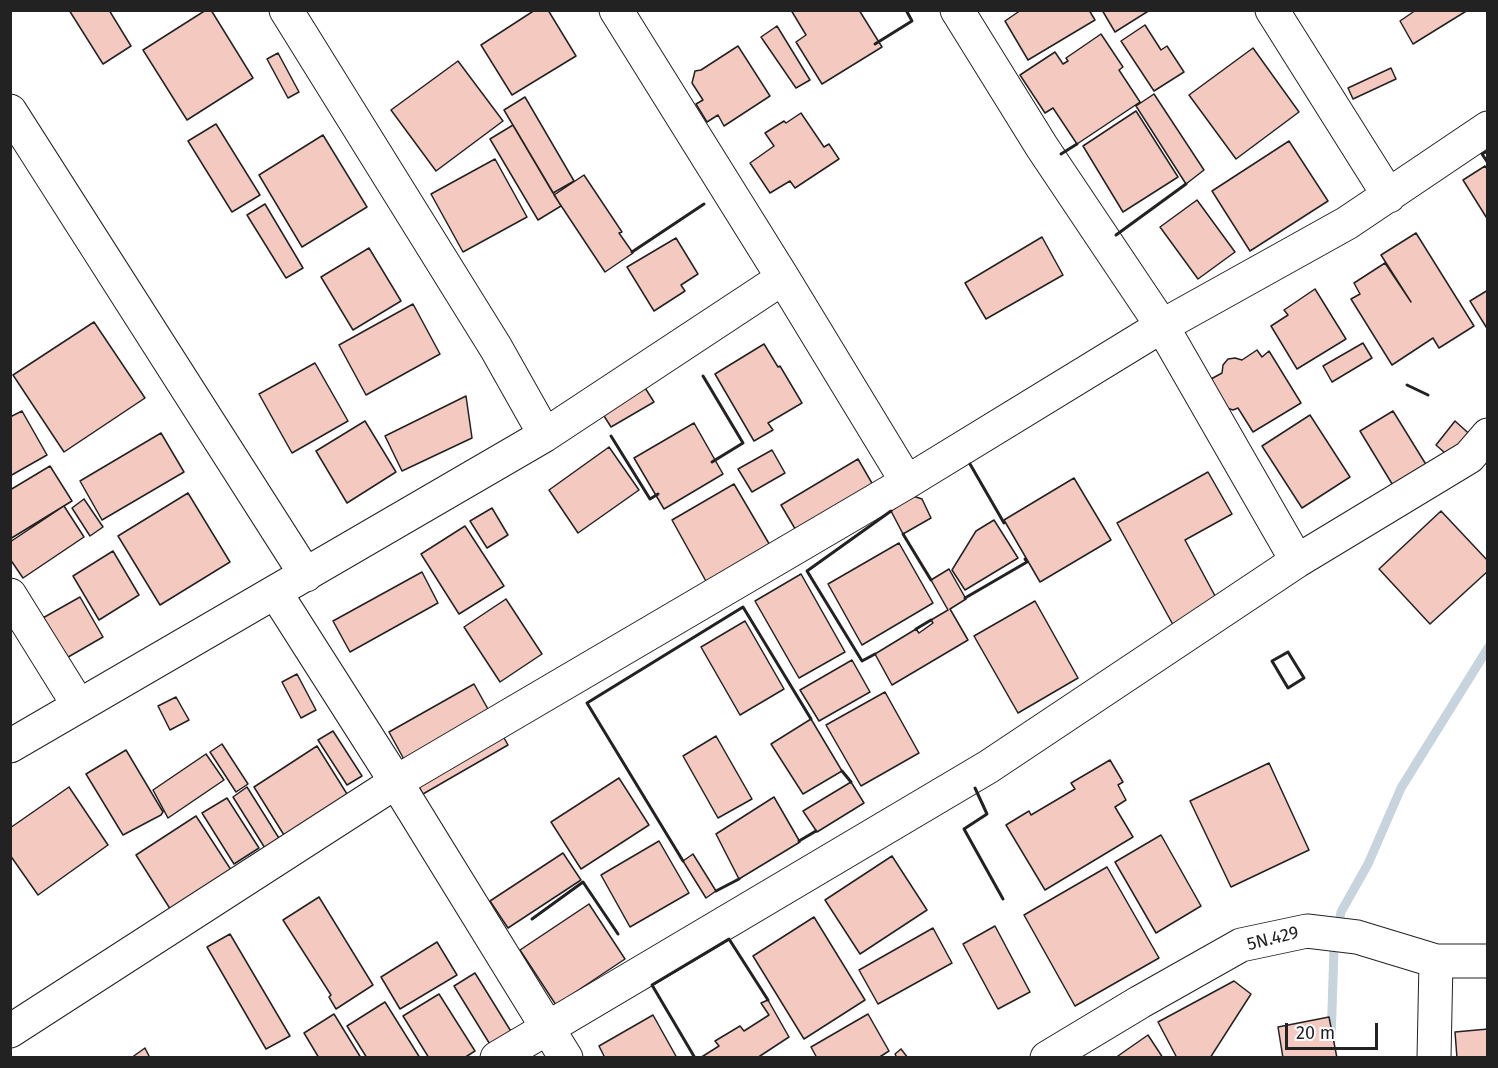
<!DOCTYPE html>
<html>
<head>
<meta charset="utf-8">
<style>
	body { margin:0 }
	#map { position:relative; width:1498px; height:1068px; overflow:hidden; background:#fff; font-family:"Fira Sans",sans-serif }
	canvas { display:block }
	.frame { position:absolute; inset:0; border:12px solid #222; pointer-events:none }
	.scale { position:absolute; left:1285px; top:1023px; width:93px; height:27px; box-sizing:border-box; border:3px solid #222; border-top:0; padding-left:8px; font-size:18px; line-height:21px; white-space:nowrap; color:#222; -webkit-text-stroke:4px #fff; paint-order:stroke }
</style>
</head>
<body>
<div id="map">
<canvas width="1498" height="1068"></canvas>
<div class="frame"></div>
<div class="scale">20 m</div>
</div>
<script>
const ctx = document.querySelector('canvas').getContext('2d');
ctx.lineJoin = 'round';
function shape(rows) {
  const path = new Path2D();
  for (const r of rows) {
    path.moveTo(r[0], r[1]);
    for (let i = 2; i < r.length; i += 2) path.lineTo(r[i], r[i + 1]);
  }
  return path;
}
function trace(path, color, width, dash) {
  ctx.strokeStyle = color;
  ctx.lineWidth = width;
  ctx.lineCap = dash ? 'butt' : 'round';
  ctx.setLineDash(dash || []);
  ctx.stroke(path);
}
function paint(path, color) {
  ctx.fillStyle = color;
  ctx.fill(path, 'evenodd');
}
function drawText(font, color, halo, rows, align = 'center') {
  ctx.font = font + ' "Fira Sans",sans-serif';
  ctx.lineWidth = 4.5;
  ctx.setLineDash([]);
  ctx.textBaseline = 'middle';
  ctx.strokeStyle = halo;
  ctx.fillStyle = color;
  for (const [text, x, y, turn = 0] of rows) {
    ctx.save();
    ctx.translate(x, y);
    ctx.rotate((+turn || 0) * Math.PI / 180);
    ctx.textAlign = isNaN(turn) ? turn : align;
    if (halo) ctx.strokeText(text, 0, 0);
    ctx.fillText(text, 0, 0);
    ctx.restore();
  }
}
trace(shape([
	[1331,1041,1334,948,1341,912,1368,864,1401,788,1488,648]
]), '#c7d3dd', 9);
const building = shape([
	[69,10,109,10,131,46,103,64,69,10],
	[206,10,211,10,253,78,187,120,143,50,206,10],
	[535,10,548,10,576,56,512,95,481,45,535,10],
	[791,10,859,10,882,47,822,84,796,42,806,35,791,10],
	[1021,10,1089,10,1095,20,1028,60,1005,21,1021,10],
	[1102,10,1150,10,1115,32,1102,10],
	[1416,10,1468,10,1413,44,1400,21,1416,10],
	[1145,25,1161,50,1167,46,1184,72,1154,91,1121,41,1145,25],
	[777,26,810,80,796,88,761,37,777,26],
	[1101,34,1123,67,1119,70,1140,102,1077,144,1053,108,1045,113,1020,75,1055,52,1063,64,1068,61,1066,58,1101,34],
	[738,46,770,96,724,126,718,115,707,122,696,104,703,100,692,83,695,71,701,70,738,46],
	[1253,48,1299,112,1236,159,1189,95,1253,48],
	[278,53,299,92,288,98,267,59,278,53],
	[458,61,503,121,436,171,391,110,458,61],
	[1391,68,1396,79,1353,99,1348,88,1391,68],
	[1154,94,1204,170,1186,184,1136,106,1154,94],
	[525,97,574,181,553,193,504,110,525,97],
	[1136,111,1178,177,1123,212,1083,146,1136,111],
	[801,113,824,147,829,144,839,159,795,188,790,181,770,193,750,163,774,146,765,133,784,121,786,123,801,113],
	[216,124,260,195,232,212,188,141,216,124],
	[513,125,561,206,538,220,490,139,513,125],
	[323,135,367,207,302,247,259,175,323,135],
	[1289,141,1328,201,1250,251,1212,191,1289,141],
	[495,159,527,217,463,252,431,194,495,159],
	[1485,166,1488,170,1488,220,1463,180,1485,166],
	[584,175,622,232,619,233,633,253,605,272,554,195,584,175],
	[1197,200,1235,252,1198,279,1160,227,1197,200],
	[265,204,303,268,286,278,247,215,265,204],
	[1416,233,1474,326,1439,348,1433,338,1392,365,1351,299,1360,294,1354,283,1385,263,1411,302,1381,255,1416,233],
	[1042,237,1063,275,986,319,965,283,1042,237],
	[676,238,698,274,681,285,685,291,654,311,627,267,676,238],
	[369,248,401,301,353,330,321,277,369,248],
	[1315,289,1346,339,1297,369,1271,326,1288,315,1284,310,1315,289],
	[1488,290,1488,330,1470,301,1488,290],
	[413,304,440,354,366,395,339,345,413,304],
	[94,322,145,398,64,452,13,375,94,322],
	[1363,343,1372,358,1332,382,1323,366,1363,343],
	[764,344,778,367,780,366,802,403,768,423,773,430,754,441,715,374,764,344],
	[1257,350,1262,357,1269,351,1301,403,1253,432,1238,408,1233,410,1227,408,1211,379,1222,373,1223,365,1228,359,1235,358,1242,360,1257,350],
	[315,363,348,421,292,453,259,394,315,363],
	[642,383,654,402,611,427,599,408,642,383],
	[466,396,472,438,402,471,385,436,466,396],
	[22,411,47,455,10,476,10,417,22,411],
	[1393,411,1430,471,1397,492,1360,431,1393,411],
	[1310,415,1350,477,1302,508,1262,446,1310,415],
	[365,421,396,472,347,503,316,451,365,421],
	[1455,421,1475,439,1455,462,1436,445,1455,421],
	[694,423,723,474,664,509,634,458,694,423],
	[161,433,184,472,102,520,80,481,161,433],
	[609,447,639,490,578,533,549,490,609,447],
	[772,450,785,473,752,492,738,469,772,450],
	[858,459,884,504,807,549,781,505,858,459],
	[50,466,72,501,10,539,10,490,50,466],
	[1208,472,1232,514,1185,540,1221,607,1177,632,1117,523,1208,472],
	[1074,478,1111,540,1040,582,1004,520,1074,478],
	[734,484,771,547,707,583,672,520,734,484],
	[188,493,230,562,160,605,118,536,188,493],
	[913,496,922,499,931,518,903,534,891,511,913,496],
	[84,499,103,527,90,536,72,508,84,499],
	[64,506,84,537,23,578,10,559,10,542,64,506],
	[492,508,508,535,487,548,470,521,492,508],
	[1441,511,1488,561,1488,571,1430,624,1379,569,1441,511],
	[994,520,1018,558,965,590,952,570,976,531,994,520],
	[465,526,504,586,459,614,421,554,465,526],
	[899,543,933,603,862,645,828,584,899,543],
	[113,551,139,595,99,620,73,576,113,551],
	[949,569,966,599,950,609,968,640,892,685,875,654,916,629,919,633,933,623,931,620,948,610,931,580,949,569],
	[422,572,438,603,350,652,333,621,422,572],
	[801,574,845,652,799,678,755,601,801,574],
	[80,597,103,637,63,660,41,619,80,597],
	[506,599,542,654,500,682,464,627,506,599],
	[1035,601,1078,678,1018,713,974,636,1035,601],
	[745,621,784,689,740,715,701,647,745,621],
	[852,660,870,692,819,721,800,690,852,660],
	[297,674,316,710,301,718,282,682,297,674],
	[474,684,508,745,423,794,389,732,474,684],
	[885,692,919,753,861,786,826,725,885,692],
	[176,697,189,720,170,730,158,706,176,697],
	[811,719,842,771,803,794,771,744,811,719],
	[333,731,362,776,347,785,318,740,333,731],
	[716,736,752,799,718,818,683,756,716,736],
	[222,744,248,784,236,792,210,752,222,744],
	[317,746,352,802,289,843,254,787,317,746],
	[126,750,163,812,161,815,123,835,86,774,126,750],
	[206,754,224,780,168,818,153,790,206,754],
	[1110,760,1123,782,1118,785,1126,800,1115,807,1133,837,1045,890,1006,825,1029,811,1031,815,1075,789,1071,783,1110,760],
	[1269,763,1309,850,1231,887,1190,801,1269,763],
	[619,778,649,825,581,869,551,822,619,778],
	[851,782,864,803,817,832,803,811,851,782],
	[69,787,108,845,38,895,10,855,10,828,69,787],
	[247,787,282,843,268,853,233,797,247,787],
	[774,797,800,842,739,879,716,834,774,797],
	[227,798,259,848,234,864,202,813,227,798],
	[196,816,235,876,174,915,136,855,196,816],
	[1161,835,1201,906,1156,933,1115,862,1161,835],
	[659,841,689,893,630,927,601,875,659,841],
	[563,853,581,880,508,928,490,901,563,853],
	[693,854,716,891,706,898,683,861,693,854],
	[892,856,927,910,860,954,825,900,892,856],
	[1107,867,1159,958,1075,1006,1024,915,1107,867],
	[319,897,373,985,336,1009,329,997,331,995,283,920,319,897],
	[589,904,625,959,556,1005,520,950,589,904],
	[814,917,865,1000,804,1039,753,956,814,917],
	[995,926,1030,992,998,1009,963,944,995,926],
	[933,928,952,963,878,1004,859,970,933,928],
	[230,934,290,1036,266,1049,207,947,230,934],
	[437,942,457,975,400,1009,381,977,437,942],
	[475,973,512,1033,491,1046,454,986,475,973],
	[1234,981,1251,994,1210,1058,1177,1058,1158,1022,1234,981],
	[439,994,475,1051,464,1058,429,1058,403,1016,439,994],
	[768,1000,789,1037,757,1058,700,1058,719,1046,715,1041,740,1026,744,1031,769,1015,761,1003,768,1000],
	[385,1002,420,1058,367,1058,347,1026,385,1002],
	[334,1014,361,1058,319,1058,304,1033,334,1014],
	[868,1014,889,1051,878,1058,817,1058,811,1047,868,1014],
	[653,1015,677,1058,605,1058,599,1046,653,1015],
	[1329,1017,1337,1058,1283,1058,1278,1027,1329,1017],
	[1488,1029,1488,1058,1457,1058,1455,1032,1488,1029],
	[1148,1035,1163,1058,1115,1058,1148,1035],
	[145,1048,150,1058,131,1058,145,1048],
	[901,1049,908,1058,897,1058,895,1054,901,1049]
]);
paint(building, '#f3c9c0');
trace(building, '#222', 1.5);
const minor = shape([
	[286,10,496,348,545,435],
	[616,10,783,278,907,482],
	[957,10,1042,147,1162,326,1297,561],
	[1272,10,1389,196],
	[10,111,306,575],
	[275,592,396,782,566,1058],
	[10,595,79,706],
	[10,746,545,435,783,278],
	[10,1031,396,782,907,482,1162,326,1347,223,1488,128],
	[497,1058,988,767,1297,561,1469,457,1488,435],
	[1047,1058,1140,1002,1241,945,1307,931,1357,937,1436,961,1488,961],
	[1434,1058,1436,961]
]);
trace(minor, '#222', 35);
trace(minor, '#fff', 33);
trace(shape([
	[875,44,912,21,906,10],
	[1488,151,1482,154,1488,163],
	[1061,154,1077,144],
	[1116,235,1186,184],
	[632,252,704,204],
	[703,376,743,443,712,462],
	[1407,385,1428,395],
	[611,436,650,499,658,494],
	[970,464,1004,523],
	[903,534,931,580],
	[965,598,1027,562,1025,559],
	[916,629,931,620],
	[1288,652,1304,678,1288,688,1272,661,1288,652],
	[875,654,862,661,807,571,891,511],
	[842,771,851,782],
	[975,788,987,814,964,829,1003,899],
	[799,841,816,831],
	[683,861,587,703,743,607,811,719],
	[716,891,739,879],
	[532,919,583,882,618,934],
	[695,1058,652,985,729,939,768,1000]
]), '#222', 3);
drawText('18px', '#222', '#fff', [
	["5N.429",1273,939,-14]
]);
</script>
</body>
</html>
